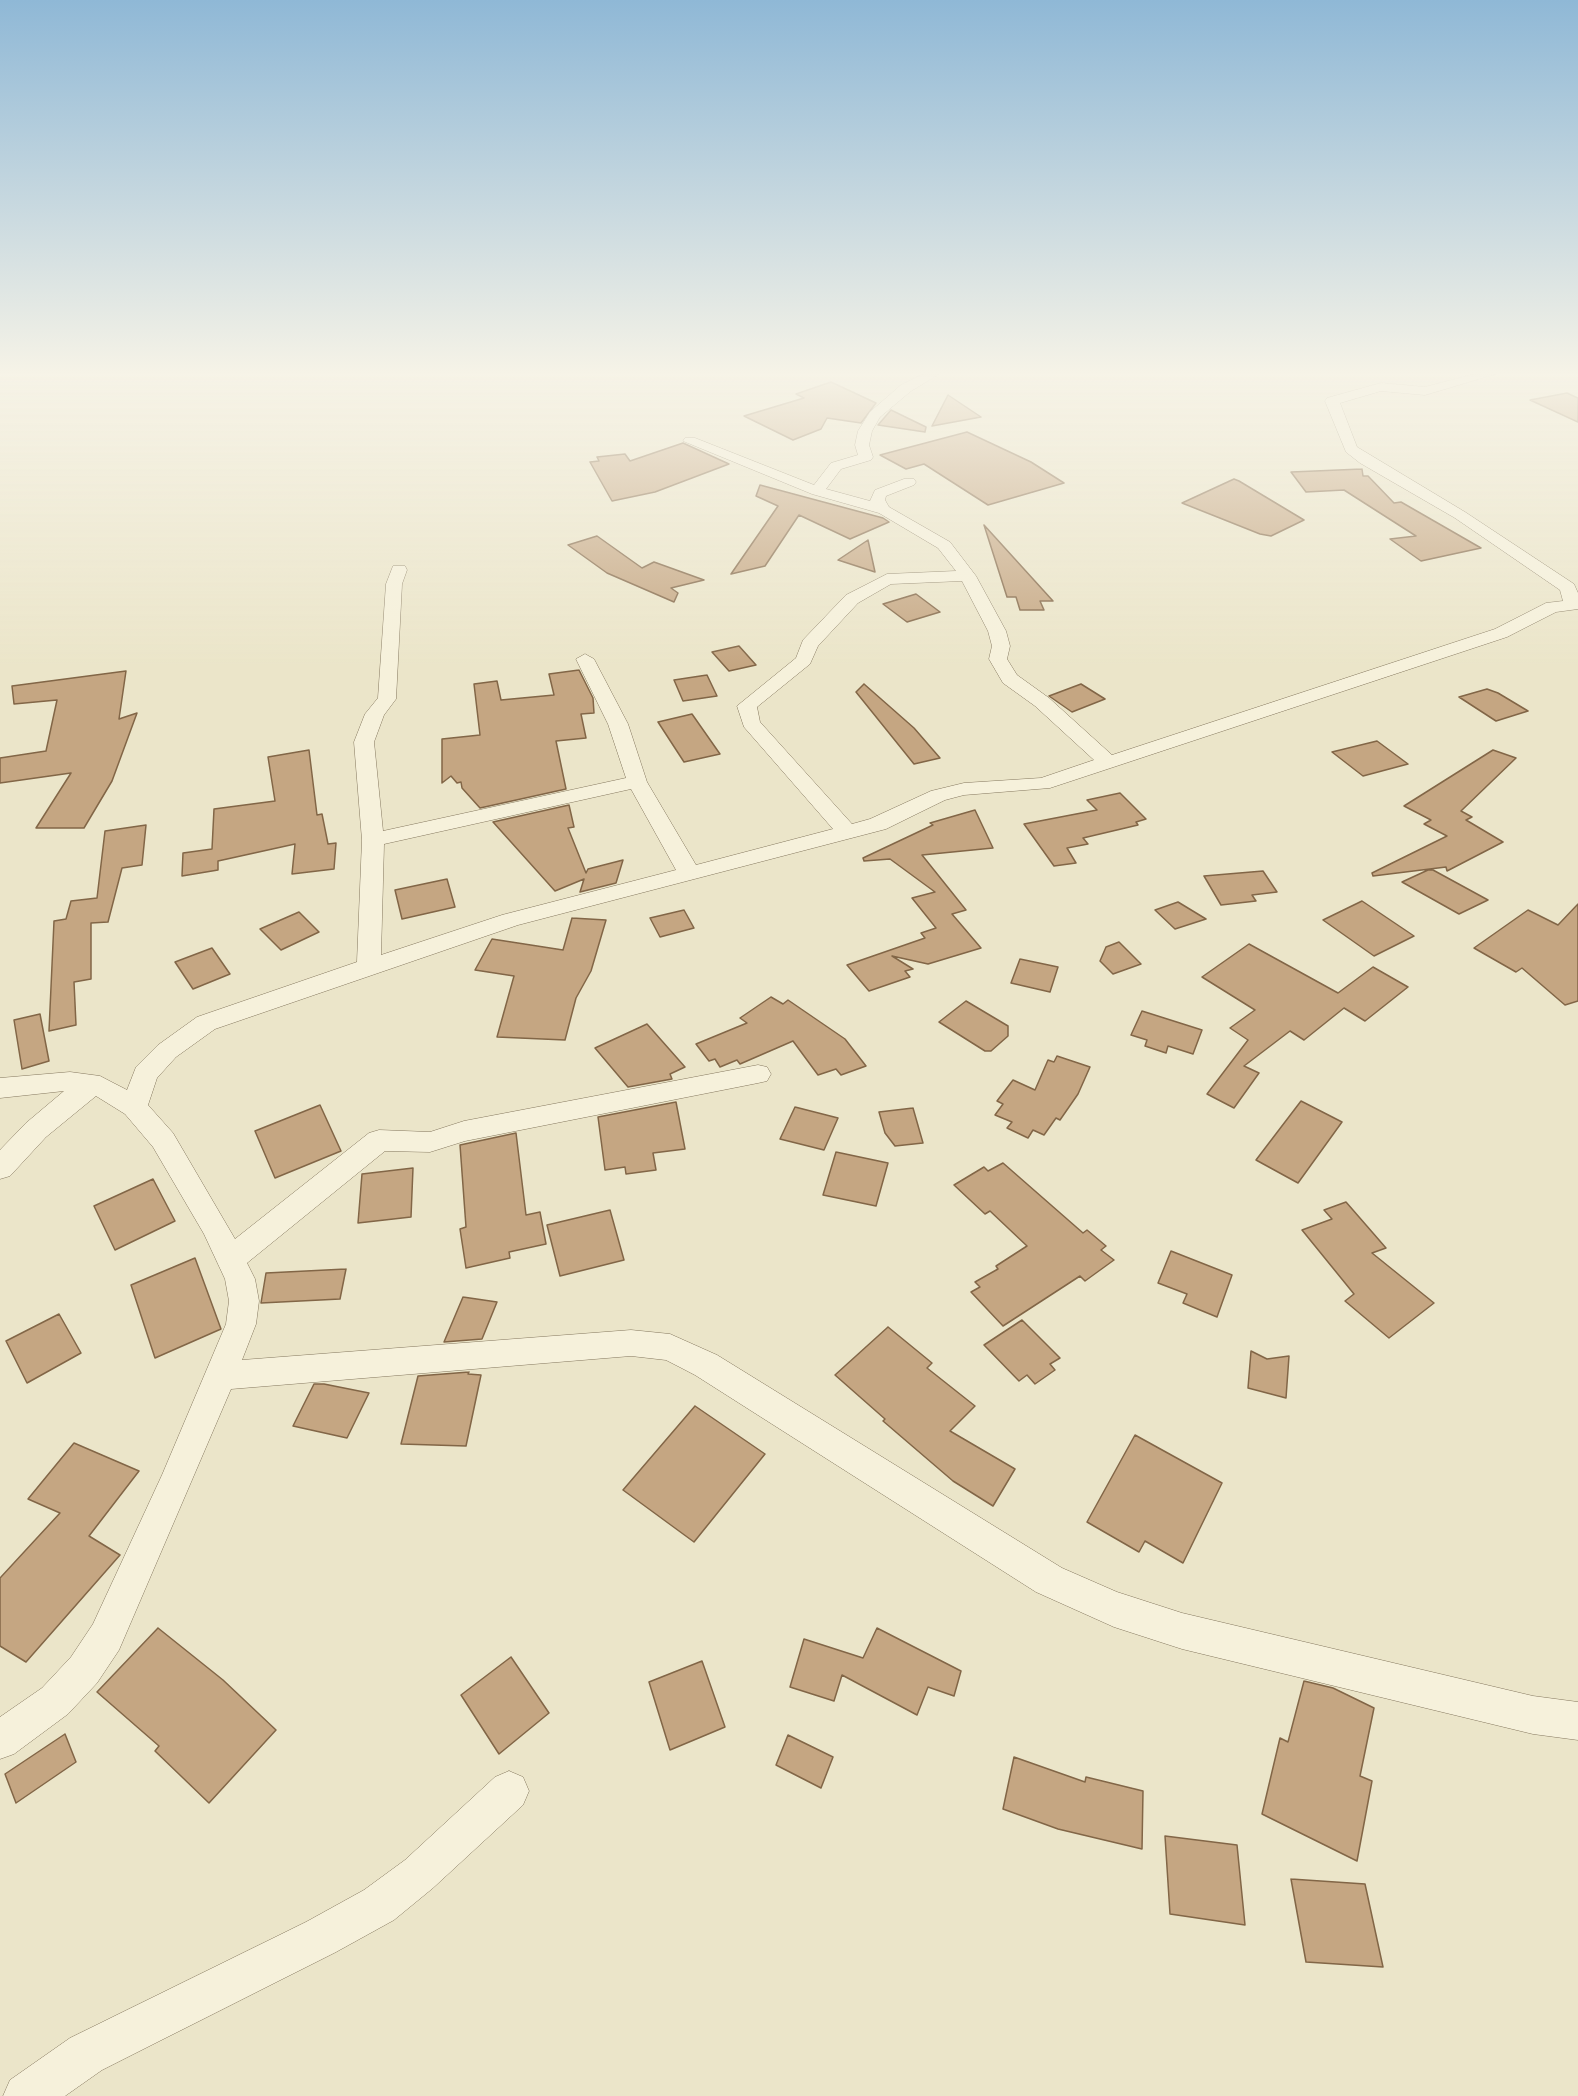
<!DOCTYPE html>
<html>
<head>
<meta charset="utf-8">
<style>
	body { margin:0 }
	canvas { display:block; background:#ebe5c9 }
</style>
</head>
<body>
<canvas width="1578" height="2096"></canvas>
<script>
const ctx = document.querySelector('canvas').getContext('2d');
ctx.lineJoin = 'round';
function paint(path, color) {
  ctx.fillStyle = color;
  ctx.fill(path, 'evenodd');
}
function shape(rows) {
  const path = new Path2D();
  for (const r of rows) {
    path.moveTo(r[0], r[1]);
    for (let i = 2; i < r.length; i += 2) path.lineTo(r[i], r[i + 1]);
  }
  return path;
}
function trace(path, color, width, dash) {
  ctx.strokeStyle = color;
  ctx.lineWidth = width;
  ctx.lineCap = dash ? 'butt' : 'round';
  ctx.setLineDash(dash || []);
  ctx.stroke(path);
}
const building = shape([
	[831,382,876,403,861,423,827,418,821,429,793,440,744,416,804,398,796,394,831,382],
	[1567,393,1578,398,1578,422,1530,400,1567,393],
	[948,395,981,417,932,426,948,395],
	[891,410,926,427,925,432,878,425,891,410],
	[967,432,1031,462,1064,483,988,505,924,464,906,469,880,455,967,432],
	[683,443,729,464,655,492,612,501,590,462,599,461,597,457,625,454,630,461,683,443],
	[1362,469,1363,476,1368,476,1394,503,1401,502,1481,548,1421,561,1390,539,1416,536,1344,490,1306,492,1291,472,1362,469],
	[1234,479,1239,481,1304,520,1271,536,1260,534,1182,503,1234,479],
	[760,485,883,518,889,522,850,539,799,515,765,566,731,574,778,506,756,496,760,485],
	[984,525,1053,601,1040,601,1044,610,1020,610,1016,597,1007,597,984,525],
	[597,536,642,568,654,562,704,580,671,588,678,593,674,602,607,573,568,545,597,536],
	[868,540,875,572,838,560,868,540],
	[916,594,940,612,907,622,883,604,916,594],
	[739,646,756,665,729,671,712,652,739,646],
	[579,670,593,698,594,713,581,714,586,738,556,741,566,789,480,808,462,788,461,782,457,783,451,776,442,783,442,739,480,735,474,684,497,681,501,700,554,695,549,674,579,670],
	[126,671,119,719,137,713,112,781,84,828,36,828,71,773,0,783,0,758,46,751,57,700,14,704,12,686,126,671],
	[707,675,717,696,683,701,674,680,707,675],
	[864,684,914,728,940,758,914,764,856,692,864,684],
	[1081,684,1105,699,1072,712,1049,696,1081,684],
	[1487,689,1498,693,1528,711,1496,721,1459,697,1487,689],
	[692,714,720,754,684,762,658,722,692,714],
	[1377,741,1408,764,1363,776,1332,752,1377,741],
	[309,750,317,815,322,814,328,844,336,843,334,869,292,874,295,844,218,861,218,870,182,876,183,853,212,849,214,809,275,801,268,757,309,750],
	[1493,750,1516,758,1461,811,1472,817,1466,820,1503,842,1447,871,1446,867,1373,876,1372,873,1447,836,1424,824,1431,820,1404,806,1493,750],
	[1120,793,1146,819,1136,822,1138,825,1083,838,1088,844,1067,848,1076,863,1054,866,1024,824,1097,810,1087,800,1120,793],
	[569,805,574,827,568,828,586,873,588,869,623,860,616,883,580,892,584,879,555,891,493,822,569,805],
	[975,810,993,848,922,855,966,910,952,914,981,948,928,964,892,956,913,969,905,971,910,977,869,991,847,965,925,938,921,933,936,928,912,898,935,892,890,859,864,861,863,858,933,825,930,823,975,810],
	[146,825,142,865,122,868,108,922,91,923,91,979,74,982,76,1025,49,1031,54,921,66,919,71,901,97,898,105,831,146,825],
	[1428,870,1433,870,1488,900,1459,914,1402,882,1428,870],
	[1263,871,1277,892,1252,895,1256,901,1221,905,1204,876,1263,871],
	[447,879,455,907,402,919,395,890,447,879],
	[1362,901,1414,936,1374,956,1323,920,1362,901],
	[1178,902,1206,919,1175,929,1155,910,1178,902],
	[1578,904,1578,1001,1565,1005,1522,968,1516,972,1474,948,1528,910,1558,925,1578,904],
	[684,910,694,928,660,937,650,918,684,910],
	[299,912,319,932,281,950,260,929,299,912],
	[572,918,606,920,591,971,576,998,565,1040,497,1037,514,976,475,970,492,939,563,950,572,918],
	[1119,942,1141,964,1113,974,1100,961,1106,947,1119,942],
	[1249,944,1338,993,1373,967,1408,987,1365,1021,1344,1008,1304,1040,1290,1031,1244,1066,1259,1073,1234,1108,1207,1094,1248,1040,1230,1028,1255,1010,1202,977,1249,944],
	[212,948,230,974,193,989,175,962,212,948],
	[1020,959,1058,967,1050,992,1011,983,1020,959],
	[771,997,783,1004,788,1000,845,1039,866,1066,841,1075,836,1069,818,1075,793,1041,740,1064,737,1060,720,1067,715,1059,709,1061,696,1044,747,1023,740,1018,771,997],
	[966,1001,1008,1026,1008,1036,991,1051,985,1051,939,1022,966,1001],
	[1142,1011,1202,1030,1193,1054,1168,1046,1166,1053,1145,1046,1147,1040,1131,1035,1142,1011],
	[40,1014,49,1061,22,1069,14,1020,40,1014],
	[647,1024,685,1067,670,1074,672,1079,628,1087,595,1048,647,1024],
	[1057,1056,1090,1067,1078,1094,1060,1120,1056,1118,1044,1135,1033,1130,1028,1138,1007,1128,1012,1122,995,1115,1003,1104,997,1101,1013,1080,1035,1090,1048,1060,1054,1062,1057,1056],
	[1301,1101,1342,1122,1298,1183,1256,1160,1301,1101],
	[676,1102,685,1149,653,1153,656,1170,626,1174,625,1167,605,1170,598,1117,676,1102],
	[320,1105,341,1151,275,1178,255,1131,320,1105],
	[795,1107,838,1118,824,1150,780,1139,795,1107],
	[913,1108,923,1143,895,1146,885,1133,879,1112,913,1108],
	[516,1133,526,1215,540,1212,546,1244,509,1252,510,1258,466,1268,460,1229,466,1227,460,1145,516,1133],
	[836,1152,888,1163,876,1206,823,1195,836,1152],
	[1003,1163,1083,1233,1087,1230,1106,1246,1101,1250,1114,1260,1085,1281,1080,1276,1003,1326,971,1292,980,1287,975,1282,998,1269,996,1266,1027,1246,990,1211,985,1214,954,1185,984,1167,988,1171,1003,1163],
	[413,1168,411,1217,358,1223,362,1174,413,1168],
	[153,1179,175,1221,115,1250,94,1206,153,1179],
	[1346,1202,1386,1248,1372,1253,1434,1303,1389,1338,1345,1301,1354,1294,1302,1230,1332,1219,1324,1210,1346,1202],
	[610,1210,624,1260,560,1276,547,1225,610,1210],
	[1171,1251,1232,1275,1217,1317,1183,1303,1187,1294,1158,1283,1171,1251],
	[195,1258,221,1329,155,1358,131,1285,195,1258],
	[346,1269,340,1299,261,1303,266,1273,346,1269],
	[463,1297,497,1302,482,1339,444,1342,463,1297],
	[59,1314,81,1353,27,1383,6,1341,59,1314],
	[1022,1320,1060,1358,1050,1364,1055,1370,1035,1384,1027,1375,1019,1381,984,1345,1022,1320],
	[888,1327,932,1363,927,1368,975,1406,950,1431,1015,1469,993,1506,953,1481,883,1421,885,1419,835,1375,888,1327],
	[1251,1351,1267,1359,1289,1356,1286,1398,1248,1388,1251,1351],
	[469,1372,468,1374,481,1375,466,1446,401,1444,418,1376,469,1372],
	[314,1384,324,1384,369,1393,347,1438,293,1426,314,1384],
	[695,1406,765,1454,694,1542,623,1490,695,1406],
	[1135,1435,1222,1483,1183,1563,1145,1541,1139,1552,1087,1522,1135,1435],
	[74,1443,139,1471,89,1536,120,1555,26,1662,0,1646,0,1578,60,1513,28,1499,74,1443],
	[158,1628,223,1680,276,1730,209,1803,155,1751,159,1746,97,1692,158,1628],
	[877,1628,961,1671,954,1696,928,1687,917,1715,842,1675,834,1701,790,1687,804,1639,863,1658,877,1628],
	[511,1657,549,1713,499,1754,461,1695,511,1657],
	[702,1661,725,1727,670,1750,649,1682,702,1661],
	[1304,1681,1333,1688,1374,1708,1360,1776,1372,1781,1357,1861,1262,1814,1280,1738,1288,1742,1304,1681],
	[65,1734,76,1762,16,1803,5,1774,65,1734],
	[788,1735,833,1757,821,1788,776,1765,788,1735],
	[1014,1757,1085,1782,1086,1777,1143,1791,1142,1849,1058,1829,1003,1809,1014,1757],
	[1165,1836,1237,1845,1245,1925,1170,1914,1165,1836],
	[1291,1879,1365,1884,1383,1967,1306,1962,1291,1879]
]);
paint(building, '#c5a682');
trace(building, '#826647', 1.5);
const street = shape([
	[925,373,941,373,911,391,880,417,872,431,869,445,873,457,871,460,841,469,826,489,870,501,875,490,904,479,914,479,916,482,914,485,886,496,885,500,889,507,950,542,976,576,1006,631,1010,646,1007,659,1017,675,1049,698,1112,755,1495,629,1546,603,1563,601,1560,590,1455,518,1360,463,1346,452,1325,401,1327,398,1381,383,1425,387,1478,373,1499,373,1425,395,1381,391,1340,403,1357,447,1465,512,1574,584,1578,593,1578,609,1556,612,1507,637,1050,788,964,795,945,800,886,829,518,925,215,1029,176,1057,157,1078,148,1105,173,1133,235,1239,369,1133,379,1130,430,1132,464,1121,758,1065,767,1067,771,1074,767,1081,758,1083,465,1141,430,1152,385,1151,247,1263,255,1279,259,1301,256,1324,242,1360,631,1330,670,1334,717,1355,1062,1568,1117,1592,1182,1613,1533,1696,1578,1702,1578,1740,1533,1734,1182,1649,1114,1627,1036,1592,695,1375,666,1360,631,1356,231,1389,119,1650,97,1683,68,1714,14,1754,0,1759,0,1717,42,1688,71,1657,93,1624,162,1475,204,1376,226,1324,229,1301,225,1279,204,1234,153,1147,125,1114,96,1096,46,1137,10,1176,0,1179,0,1150,26,1123,64,1091,0,1098,0,1078,70,1072,100,1076,127,1090,136,1067,158,1045,197,1017,357,962,362,840,354,742,365,714,378,698,386,584,393,566,405,566,407,570,402,584,396,699,384,715,374,742,383,831,626,778,608,724,576,659,585,654,594,659,628,724,647,782,696,865,833,829,744,727,737,706,796,658,803,640,846,595,887,574,956,571,938,548,879,513,812,494,683,441,685,438,695,438,814,485,831,463,858,455,855,445,858,431,870,412,901,385,925,373],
	[962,581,988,631,992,646,989,659,1003,683,1035,706,1094,760,1041,778,964,783,931,791,870,819,852,824,760,722,757,707,810,664,818,646,858,603,891,584,962,581],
	[631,789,676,870,502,915,381,955,384,844,631,789],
	[509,1771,523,1777,529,1791,523,1805,433,1888,394,1920,336,1952,102,2070,65,2096,3,2096,10,2080,70,2038,306,1922,364,1890,405,1860,495,1777,509,1771]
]);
trace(street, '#85785f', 1);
paint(street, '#f6f1db');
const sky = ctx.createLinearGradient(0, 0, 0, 667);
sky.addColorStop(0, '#8fb8d6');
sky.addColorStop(0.56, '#f6f3e7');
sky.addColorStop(1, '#f6f3e700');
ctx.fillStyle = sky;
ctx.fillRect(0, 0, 1578, 667);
</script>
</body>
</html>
